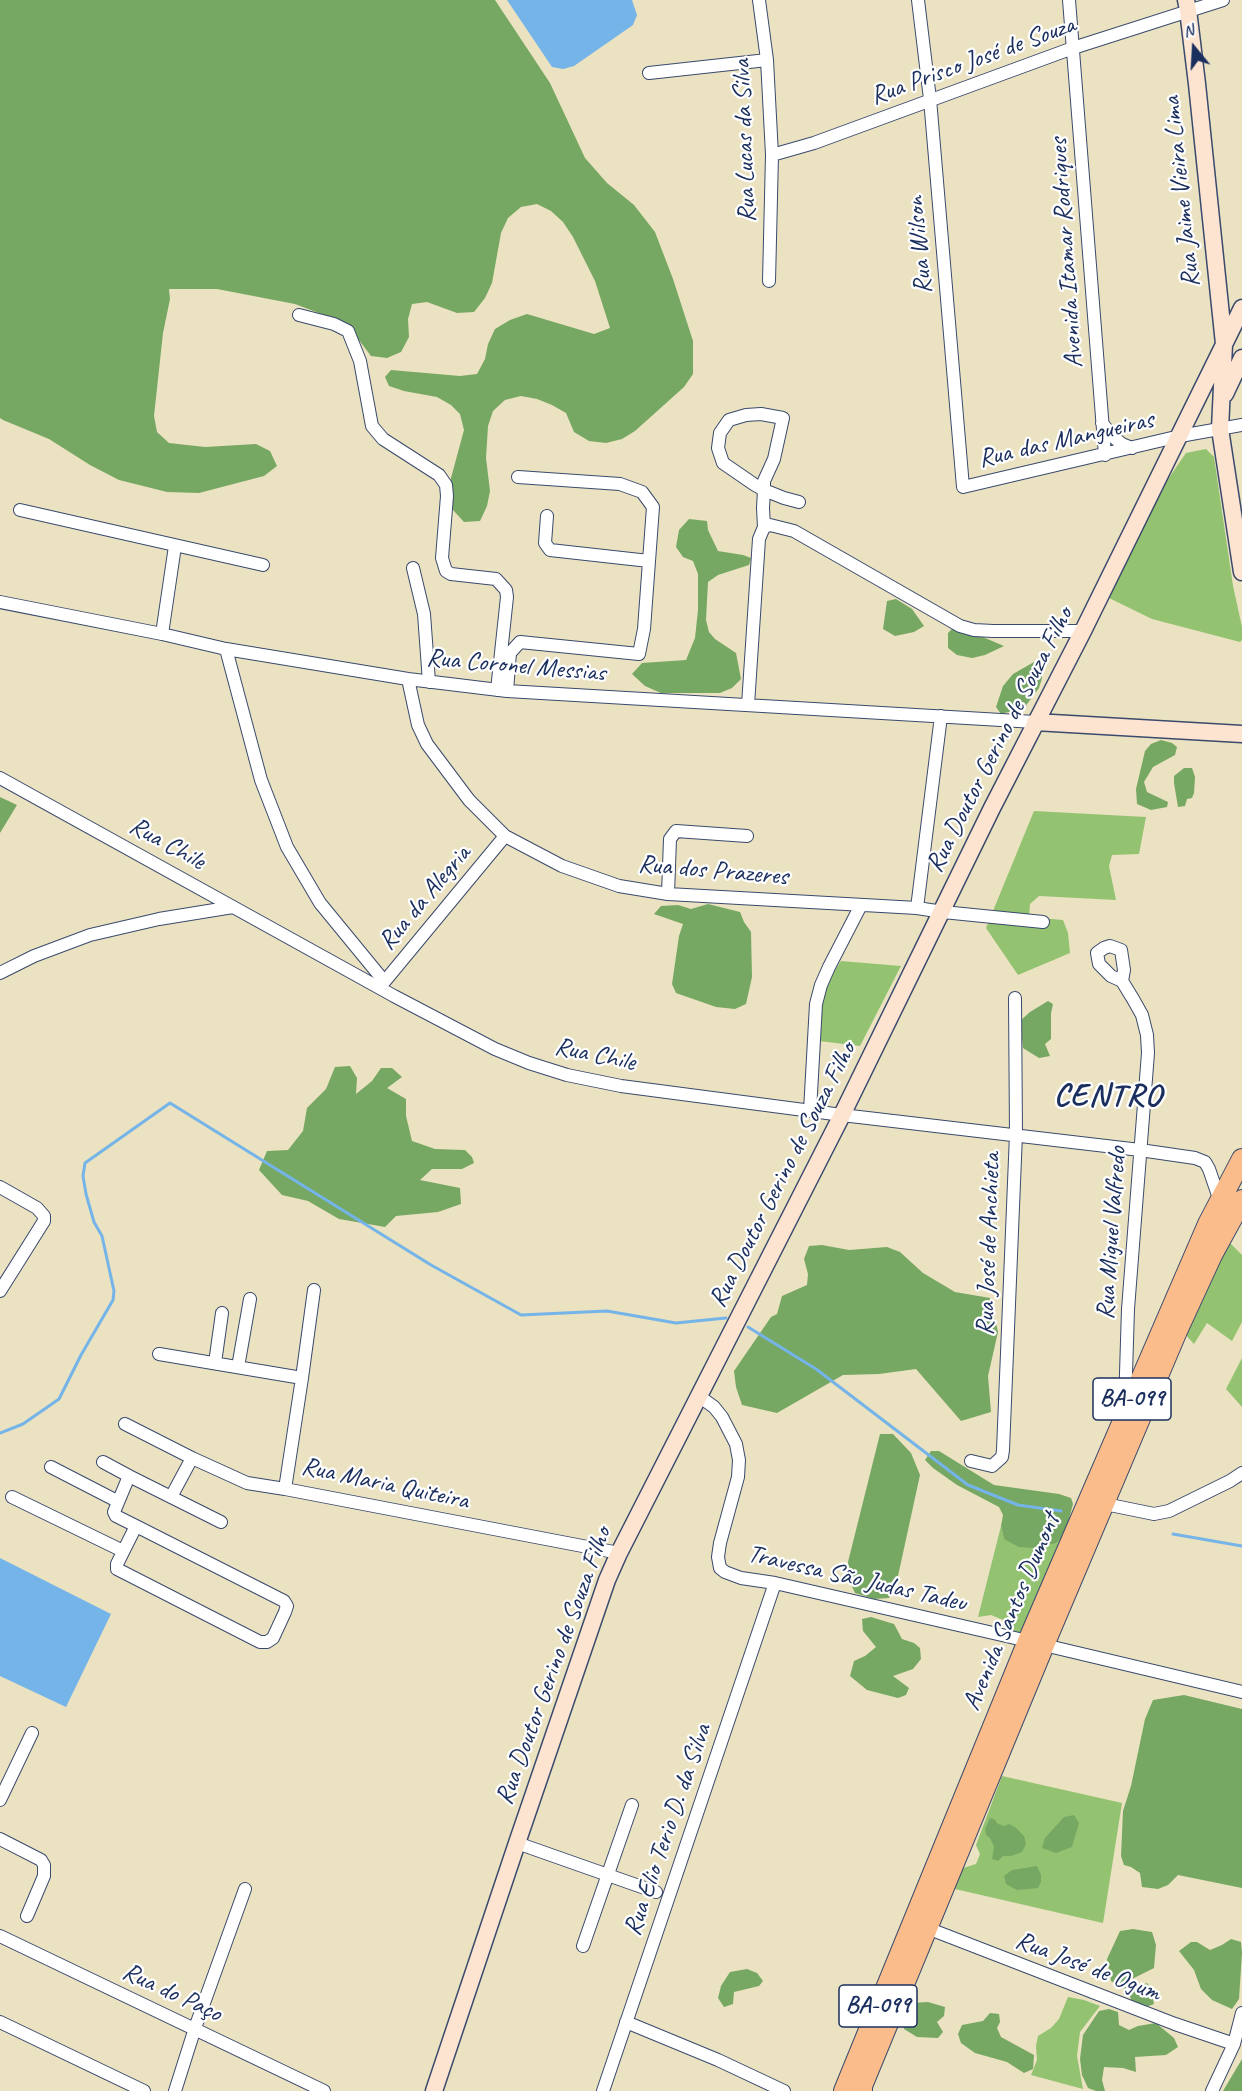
<!DOCTYPE html>
<html>
<head>
<meta charset="utf-8">
<style>
	body { margin:0 }
	#map { position:relative; width:1242px; height:2091px; overflow:hidden; background:#ebe2c1; font-family:Caveat,sans-serif }
	canvas { display:block }
	.north { position:absolute; left:1164px; top:18px; width:60px; height:60px; -webkit-text-stroke:4px #fff; paint-order:stroke; rotate:342deg; font-size:16px; font-weight:700; line-height:24px; text-align:center; color:#1b2f5e }
	.north::after { content:''; display:block; margin:auto; width:21px; height:27px; background:#1b2f5e; clip-path:polygon(50% 0,100% 100%,50% 72%,0 100%) }
</style>
</head>
<body>
<div id="map">
<canvas width="1242" height="2091"></canvas>
<div class="north">N</div>
</div>
<script>
const ctx = document.querySelector('canvas').getContext('2d');
ctx.lineJoin = 'round';
function paint(path, color) {
  ctx.fillStyle = color;
  ctx.fill(path, 'evenodd');
}
function shape(rows) {
  const path = new Path2D();
  for (const r of rows) {
    path.moveTo(r[0], r[1]);
    for (let i = 2; i < r.length; i += 2) path.lineTo(r[i], r[i + 1]);
  }
  return path;
}
function trace(path, color, width, dash) {
  ctx.strokeStyle = color;
  ctx.lineWidth = width;
  ctx.lineCap = dash ? 'butt' : 'round';
  ctx.setLineDash(dash || []);
  ctx.stroke(path);
}
function drawText(font, color, halo, rows, align = 'center') {
  ctx.font = font + ' Caveat,sans-serif';
  ctx.lineWidth = 4.5;
  ctx.setLineDash([]);
  ctx.textBaseline = 'middle';
  ctx.strokeStyle = halo;
  ctx.fillStyle = color;
  for (const [text, x, y, turn = 0] of rows) {
    ctx.save();
    ctx.translate(x, y);
    ctx.rotate((+turn || 0) * Math.PI / 180);
    ctx.textAlign = isNaN(turn) ? turn : align;
    if (halo) ctx.strokeText(text, 0, 0);
    ctx.fillText(text, 0, 0);
    ctx.restore();
  }
}
paint(shape([
	[1206,449,1214,457,1233,586,1242,627,1242,640,1240,642,1152,619,1105,596,1151,504,1186,453],
	[1034,811,1146,817,1139,854,1112,855,1109,866,1116,900,1039,896,1030,904,1029,917,1063,920,1068,933,1070,953,1018,975,986,928],
	[841,961,901,966,860,1046,819,1041,819,1028,823,995,831,976],
	[1227,1240,1242,1255,1242,1322,1232,1341,1207,1323,1194,1344,1184,1333],
	[1242,1358,1242,1407,1226,1389],
	[1001,1526,1004,1539,1065,1534,1022,1634,1014,1634,1008,1622,991,1615,978,1617],
	[1002,1776,1122,1803,1103,1923,955,1889,963,1868,976,1864,980,1854,976,1845],
	[1068,1997,1084,2000,1100,2006,1080,2032,1077,2056,1083,2089,1031,2075,1037,2060,1036,2046,1038,2036,1051,2028,1059,2019]
]), '#93c271');
paint(shape([
	[0,0,495,0,550,83,585,158,607,183,634,205,655,232,673,279,693,341,693,374,684,387,635,431,622,439,606,443,589,441,574,432,566,413,552,405,537,399,521,396,505,400,493,411,488,426,486,458,490,491,487,506,480,521,464,522,453,510,450,494,451,478,464,430,460,414,451,405,437,397,404,391,389,386,385,377,391,370,460,376,477,374,485,359,488,344,495,329,510,320,527,314,594,334,610,328,595,281,573,237,563,222,551,211,537,204,521,207,508,218,501,233,492,283,485,298,474,312,457,313,427,302,412,304,408,319,409,337,401,352,387,358,371,356,352,331,340,321,295,304,217,289,169,289,170,299,163,333,154,416,157,432,169,443,205,447,256,444,270,451,277,466,264,476,199,493,167,492,119,480,90,465,49,439,3,420,0,418],
	[689,519,707,521,708,530,718,551,743,555,751,558,749,565,718,575,708,582,706,620,709,632,715,639,736,653,741,679,732,688,720,693,661,693,645,686,632,674,642,663,686,660,695,638,698,610,698,574,693,561,683,557,676,547,679,530],
	[896,599,912,609,924,626,914,632,895,636,883,629,887,601],
	[952,629,978,635,1004,646,985,655,972,658,957,655,948,648,948,633],
	[1034,662,1039,669,1042,678,1039,688,1024,708,1001,714,996,707,1003,686,1013,674],
	[1161,740,1172,743,1177,747,1175,755,1153,767,1144,782,1147,792,1168,802,1167,807,1151,810,1137,804,1136,789,1145,751,1151,744],
	[1184,768,1192,768,1195,777,1194,793,1192,798,1187,799,1185,806,1178,807,1174,783,1174,776],
	[0,797,17,805,0,833],
	[708,904,740,912,744,922,751,932,752,977,746,1004,735,1009,716,1007,676,993,672,984,679,936,683,924,654,914,661,906,678,905,691,909],
	[1048,1001,1053,1004,1051,1013,1051,1039,1045,1044,1050,1056,1039,1058,1023,1048,1020,1021,1030,1012],
	[350,1066,357,1078,356,1094,372,1081,381,1068,392,1068,402,1077,387,1088,406,1099,406,1116,412,1141,435,1149,465,1150,472,1157,474,1163,462,1169,432,1169,420,1180,460,1188,461,1204,438,1212,396,1216,385,1227,339,1219,308,1201,282,1195,259,1170,267,1151,288,1150,303,1131,307,1108,326,1089,335,1067],
	[822,1245,849,1250,887,1247,900,1252,923,1273,955,1292,990,1298,998,1332,988,1376,991,1412,961,1421,916,1369,879,1374,843,1375,777,1413,742,1405,736,1387,734,1371,771,1317,777,1314,782,1296,807,1285,808,1274,804,1259,809,1246],
	[880,1434,893,1434,911,1453,920,1475,898,1576,889,1598,874,1599,855,1593,849,1580,848,1562],
	[931,1451,939,1451,994,1485,1059,1494,1071,1498,1073,1504,1065,1534,1056,1543,1033,1548,1019,1547,1004,1539,1001,1526,1003,1515,999,1507,957,1485,933,1468,925,1460],
	[871,1617,894,1624,902,1639,914,1643,920,1648,921,1659,913,1669,893,1676,909,1688,906,1695,898,1698,867,1690,850,1676,854,1661,865,1656,876,1647,863,1631,862,1619],
	[1184,1695,1242,1709,1242,1888,1178,1875,1168,1885,1158,1889,1142,1887,1140,1873,1131,1867,1124,1865,1121,1856,1123,1811,1131,1786,1145,1719,1153,1700],
	[1074,1815,1079,1823,1072,1847,1056,1853,1042,1848,1045,1838,1064,1817],
	[990,1818,994,1819,998,1824,1004,1826,1009,1824,1015,1827,1024,1836,1026,1844,1022,1852,1011,1856,1003,1856,998,1861,992,1859,994,1847,990,1838,986,1835,985,1829],
	[1037,1866,1041,1875,1041,1882,1038,1888,1017,1890,1006,1884,1004,1876,1012,1870],
	[1133,1929,1152,1932,1156,1945,1154,1968,1128,1981,1138,1987,1147,1983,1151,1988,1154,2004,1143,2008,1132,2002,1128,1991,1111,1981,1107,1959,1120,1931],
	[1231,1939,1241,1942,1242,1953,1239,1999,1232,2009,1212,2000,1201,1989,1194,1970,1179,1951,1191,1942,1197,1942,1210,1950,1222,1945],
	[747,1969,757,1973,763,1981,759,1986,734,1992,733,2004,724,2007,718,1998,721,1986,730,1972],
	[928,2002,945,2007,944,2016,937,2022,943,2032,938,2038,917,2037,904,2029,902,2014,907,2006,911,2003],
	[1109,2009,1118,2012,1119,2025,1129,2030,1138,2026,1156,2023,1174,2038,1178,2047,1166,2055,1135,2057,1136,2072,1123,2068,1104,2067,1102,2080,1105,2091,1096,2091,1088,2088,1082,2075,1080,2059,1083,2035,1099,2011],
	[990,2013,999,2014,1000,2022,997,2028,1001,2037,1034,2055,1033,2069,1024,2073,1007,2062,975,2053,961,2043,958,2034,962,2025,983,2021],
	[1242,2059,1242,2091,1223,2091]
]), '#76a863');
paint(shape([
	[507,0,632,0,637,15,633,25,574,66,563,69,552,67],
	[0,1558,111,1614,66,1707,0,1676]
]), '#75b4e8');
trace(shape([
	[748,1327,816,1369,968,1485,1018,1505,1061,1511],
	[0,1433,23,1424,59,1399,81,1355,113,1300,114,1291,102,1236,94,1222,86,1194,83,1176,85,1163,170,1103,431,1265,521,1315,607,1311,676,1323,726,1318],
	[1173,1534,1242,1546]
]), '#75b4e8', 3);
const minor = shape([
	[759,0,767,60,772,155,769,281],
	[918,0,930,99,963,487,1180,436,1242,425],
	[1069,0,1105,455],
	[649,73,767,60],
	[772,155,814,143,1073,48,1223,0],
	[299,315,334,324,348,331,360,361,372,426,383,439,439,475,446,485,447,496,442,558,446,571,451,574,496,579,506,590,507,597,497,690],
	[1102,423,1113,437,1122,444,1132,448],
	[20,510,263,565],
	[547,516,545,543,550,550,649,561],
	[764,527,763,508,764,490,764,481,774,459,783,418,761,414,746,415,729,420,720,433,718,448,723,463,755,485,764,490,784,498,799,502],
	[413,568,424,614,429,682],
	[0,602,162,634,226,649,408,679,507,691,1035,722],
	[162,634,175,546],
	[226,649,261,780,287,847,320,903,384,981],
	[408,679,418,725,427,744,469,800,505,836,562,866,619,886,668,894,917,908,943,912,1043,922],
	[507,691,510,653,520,642,639,654,644,629,653,507,642,492,620,484,518,477],
	[748,705,759,539,764,527,770,525,794,531,960,626,974,630,993,631,1083,631],
	[0,778,394,996,495,1049,529,1063,567,1075,621,1086,842,1115,1140,1150,1195,1158,1205,1162,1209,1169,1220,1201],
	[668,894,670,839,676,831,747,836],
	[917,908,941,716],
	[0,973,34,956,90,935,159,919,233,907],
	[1122,981,1124,970,1121,950,1110,946,1104,948,1097,953,1099,964,1111,976,1122,981,1133,999,1142,1015,1147,1035,1148,1053,1128,1309,1125,1405],
	[380,987,505,836],
	[810,1111,816,1004,821,985,829,967,861,905],
	[0,1187,37,1208,44,1216,44,1221,0,1291],
	[159,1354,302,1378,285,1489,619,1553],
	[215,1363,222,1313],
	[238,1367,250,1299],
	[302,1378,314,1290],
	[700,1397,714,1407,722,1417,736,1444,739,1460,738,1477,720,1543,718,1557,720,1568,725,1572,741,1578,775,1583,1028,1641],
	[125,1424,192,1458,247,1483,285,1489],
	[971,1461,992,1466,1002,1457,1003,1450,1016,1134,1015,998],
	[103,1462,129,1476],
	[51,1467,117,1501],
	[12,1497,123,1551],
	[171,1497,192,1458],
	[1105,1504,1154,1514,1169,1511,1230,1481,1242,1473],
	[136,1526,284,1601,287,1606,285,1612,273,1638,267,1642,260,1642,117,1569,117,1564,136,1526,116,1516,114,1512,129,1476,221,1522],
	[1044,1645,1242,1692],
	[0,1800,32,1733],
	[0,1839,41,1860,44,1865,44,1876,27,1916],
	[517,1843,656,1892],
	[927,1928,1175,2024,1234,2044],
	[0,1936,324,2091],
	[583,1946,632,1805],
	[0,2022,144,2091],
	[626,2022,718,2060,784,2091],
	[175,2091,195,2028,245,1889],
	[603,2091,775,1583],
	[1212,2091,1234,2044,1242,2013]
]);
const secondary = shape([
	[1186,0,1188,10,1197,84,1224,344,1220,429,1242,572],
	[1225,394,1242,358],
	[1035,722,1242,734],
	[434,2091,517,1843,607,1580,619,1553,842,1115,992,808,1083,631,1242,308]
]);
const trunk = shape([
	[844,2091,1028,1641,1208,1224,1242,1159],
	[862,2091,862,2086,1044,1645,1177,1331,1212,1255,1242,1200]
]);
trace(minor, '#3a4a6d', 14);
trace(secondary, '#3a4a6d', 19);
trace(trunk, '#3a4a6d', 22);
trace(minor, '#fff', 12);
trace(secondary, '#fde4d1', 16);
trace(trunk, '#fabc8b', 20);
for (const [x, y, w] of [
	[1132,1399,78],
	[878,2006,78]
]) {
  const box = new Path2D();
  box.roundRect(x - w / 2, y - 21, w, 42, 4.5);
  ctx.fillStyle = '#fff';
  ctx.fill(box);
  trace(box, '#1b2f5e', 1.5);
}
drawText('bold 24px', '#1b2f5e', null, [
	["BA-099",1132,1399],
	["BA-099",878,2006]
]);
drawText('26px', '#1b2f5e', '#fff', [
	["Rua Prisco José de Souza",973,61,-20],
	["Rua Lucas da Silva",745,141,-92],
	["Rua Jaime Vieira Lima",1182,192,-96],
	["Rua Wilson",920,245,-95],
	["Avenida Itamar Rodriques",1067,253,-94],
	["Rua das Mangueiras",1066,440,-13],
	["Rua Coronel Messias",516,666,5],
	["Rua Doutor Gerino de Souza Filho",1000,740,-63],
	["Rua Chile",167,844,29],
	["Rua dos Prazeres",713,871,5],
	["Rua da Alegria",425,898,-50],
	["Rua Chile",595,1055,12],
	["Rua Doutor Gerino de Souza Filho",783,1175,-63],
	["Rua Miguel Valfredo",1112,1233,-86],
	["Rua José de Anchieta",989,1244,-88],
	["Rua Maria Quiteira",385,1484,12],
	["Travessa São Judas Tadeu",857,1579,13],
	["Avenida Santos Dumont",1012,1612,-67],
	["Rua Doutor Gerino de Souza Filho",554,1666,-70],
	["Rua Elio Terio D. da Silva",668,1830,-71],
	["Rua José de Ogum",1088,1967,21],
	["Rua do Paço",172,1993,25]
]);
ctx.letterSpacing = '1.5px';
drawText('bold 32px', '#1b2f5e', '#fff', [
	["CENTRO",1108,1097]
]);
ctx.letterSpacing = '0px';
</script>
</body>
</html>
